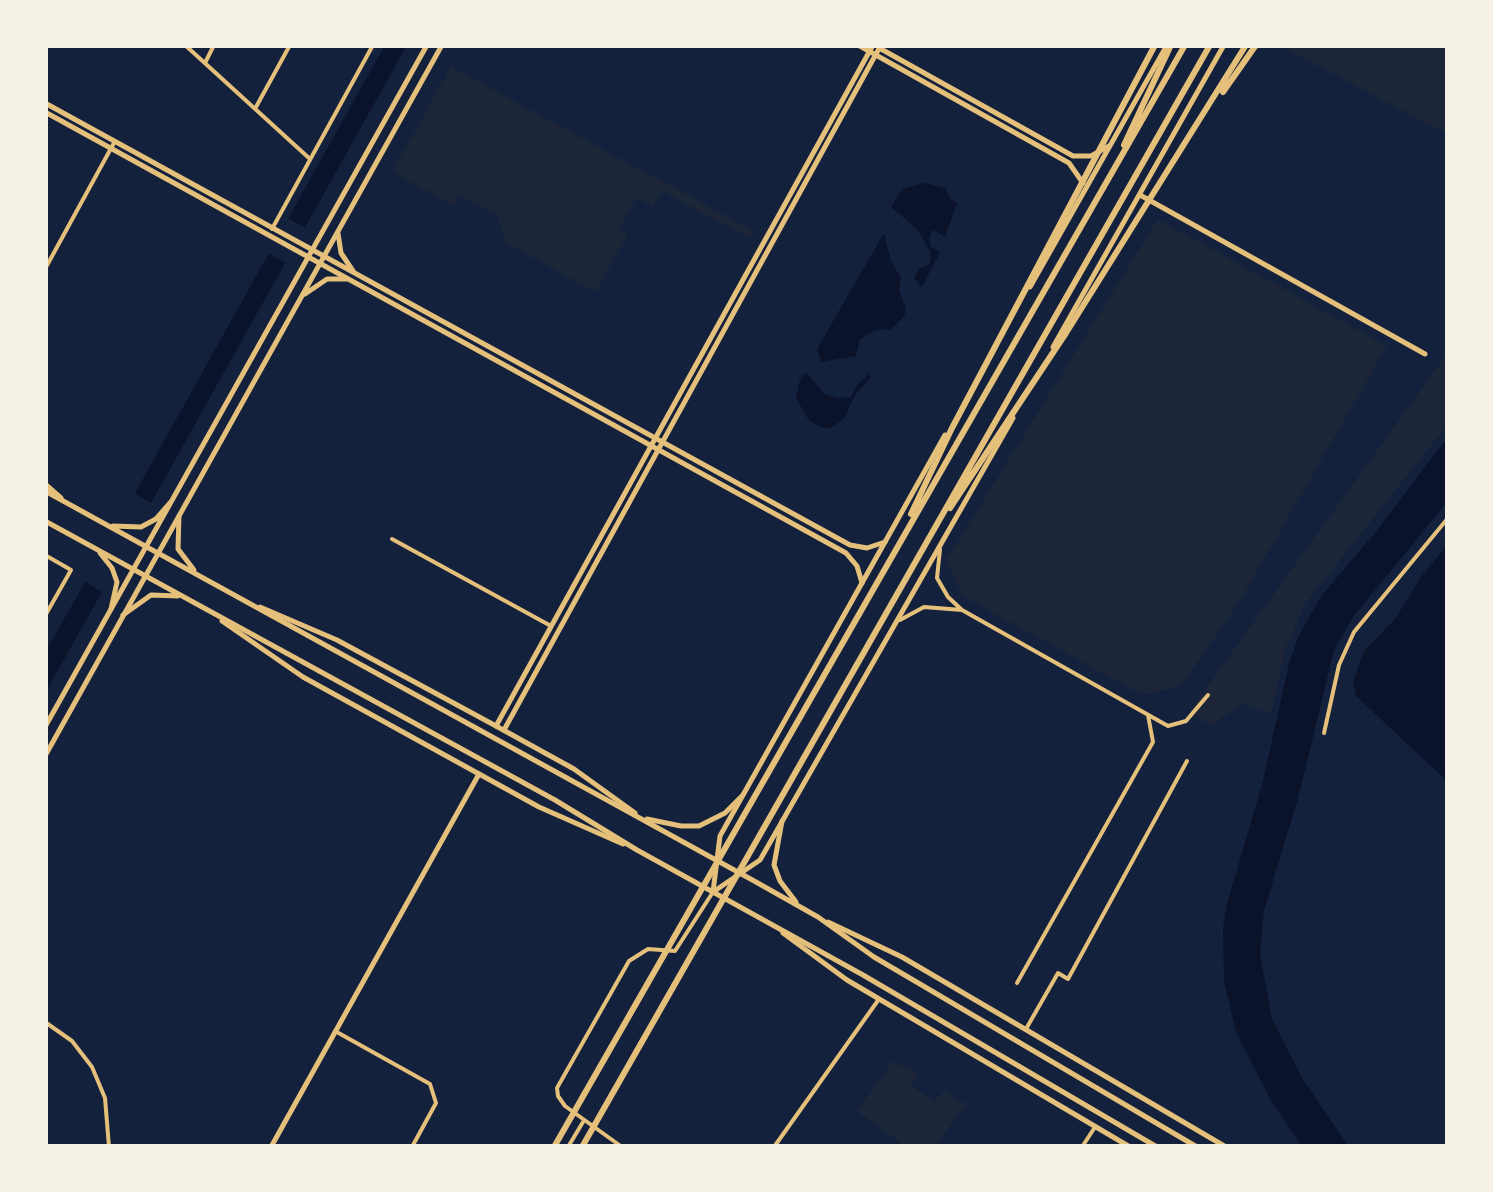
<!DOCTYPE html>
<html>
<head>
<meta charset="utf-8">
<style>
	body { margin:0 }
	#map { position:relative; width:1493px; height:1192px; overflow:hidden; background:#14213d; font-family:Poppins,sans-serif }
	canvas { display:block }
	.frame { position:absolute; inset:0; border:48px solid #f6f1e7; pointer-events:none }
</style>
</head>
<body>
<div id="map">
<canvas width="1493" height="1192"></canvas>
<div class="frame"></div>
</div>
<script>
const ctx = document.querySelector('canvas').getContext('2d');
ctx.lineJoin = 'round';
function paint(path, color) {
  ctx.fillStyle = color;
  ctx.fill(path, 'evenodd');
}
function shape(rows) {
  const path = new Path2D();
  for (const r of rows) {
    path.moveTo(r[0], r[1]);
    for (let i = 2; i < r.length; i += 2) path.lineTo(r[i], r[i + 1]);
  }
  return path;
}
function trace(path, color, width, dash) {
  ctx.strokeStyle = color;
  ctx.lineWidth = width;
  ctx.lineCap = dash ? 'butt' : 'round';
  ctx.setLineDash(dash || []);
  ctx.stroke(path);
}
paint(shape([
	[1277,45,1448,45,1448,134],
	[451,67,754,231,750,238,662,191,652,206,637,198,620,228,628,234,596,292,506,243,497,215,459,196,454,205,392,172],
	[1158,219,1387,346,1238,604,1181,686,1143,695,962,596,947,559],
	[1448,352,1448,424,1306,603,1286,647,1271,714,1244,704,1210,725,1189,712],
	[893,1061,918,1074,911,1086,935,1101,944,1091,966,1104,935,1147,906,1147,857,1111]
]), '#1d2539');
paint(shape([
	[385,45,407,45,151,503,135,493],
	[924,183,946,188,949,198,957,203,945,237,933,230,929,237,931,247,940,252,922,287,914,278,918,269,930,264,931,253,917,229,891,207,902,189],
	[884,233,891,261,901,278,899,290,906,309,904,317,891,329,875,330,860,339,856,356,821,362,817,349],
	[806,372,824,394,839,398,851,397,857,385,869,374,871,377,855,395,844,419,830,428,822,428,808,419,796,398,800,379],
	[1448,437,1448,501,1353,617,1334,650,1299,795,1264,911,1260,955,1272,1019,1302,1078,1349,1147,1302,1147,1269,1097,1236,1032,1224,982,1223,929,1227,903,1262,785,1289,664,1299,635,1322,595,1374,534],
	[1448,543,1448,782,1356,696,1353,682,1364,651,1395,619,1421,577],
	[85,582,102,592,45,693,45,653]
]), '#0b132b');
paint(shape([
	[284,216,309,230,290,265,264,251]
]), '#14213d');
trace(shape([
	[185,45,310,159],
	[205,63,214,45],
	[256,107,290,45],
	[272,229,373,45],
	[45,269,115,141],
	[392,539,551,626],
	[940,549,937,578,948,597,962,610,1168,726,1186,721,1208,695],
	[45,555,71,570,45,616],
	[900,620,924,607,962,610],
	[1324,733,1339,665,1354,632,1448,518],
	[1017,983,1153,742,1148,715],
	[45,1022,72,1041,92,1067,105,1098,109,1147],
	[1026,1029,1058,973,1068,979,1187,761],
	[335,1031,430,1084,436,1103,412,1147],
	[568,1147,583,1122],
	[622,1147,565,1106,558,1096,557,1088,629,961,648,949,675,951,713,892],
	[774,1147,879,999],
	[1082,1147,1095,1127]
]), '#e5c07b', 4);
trace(shape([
	[858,45,1069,163,1083,183],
	[881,49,1073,156,1091,156,1109,146],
	[45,103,850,545,867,548,885,542],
	[45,112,846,553,857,566,862,583],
	[1140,195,1425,354],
	[496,726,873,45],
	[504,730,881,45],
	[271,1147,479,774]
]), '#e5c07b', 5);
trace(shape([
	[338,233,341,253,353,271],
	[1030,287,1167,45],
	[305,294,327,279,347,279],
	[1053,347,1224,45],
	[45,484,61,498],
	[260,607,337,640,496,726,574,769,635,813],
	[222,621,303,677,539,807,623,844],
	[45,727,427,45],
	[45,756,442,45],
	[713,892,760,860,1013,418],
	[713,892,720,836,945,435],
	[828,922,902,957,1226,1147],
	[783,933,847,980,1130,1147]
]), '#e5c07b', 5);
trace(shape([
	[45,491,756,882,818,917,874,957,1197,1147],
	[179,516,178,549,194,570],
	[45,521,555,800,637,850,863,975,1157,1147],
	[113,526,141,527,156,519,170,503],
	[100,553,112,568,117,582,111,609],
	[123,615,151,595,178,596],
	[647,819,681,826,699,826,725,813,743,795],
	[782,821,774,865,780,881,796,902]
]), '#e5c07b', 5);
trace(shape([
	[1223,92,1256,45],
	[1124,145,1171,45],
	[950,508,1066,333,1246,45],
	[911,514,952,428,1155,45],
	[554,1147,1185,45],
	[582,1147,1210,45]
]), '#e5c07b', 6);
</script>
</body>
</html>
